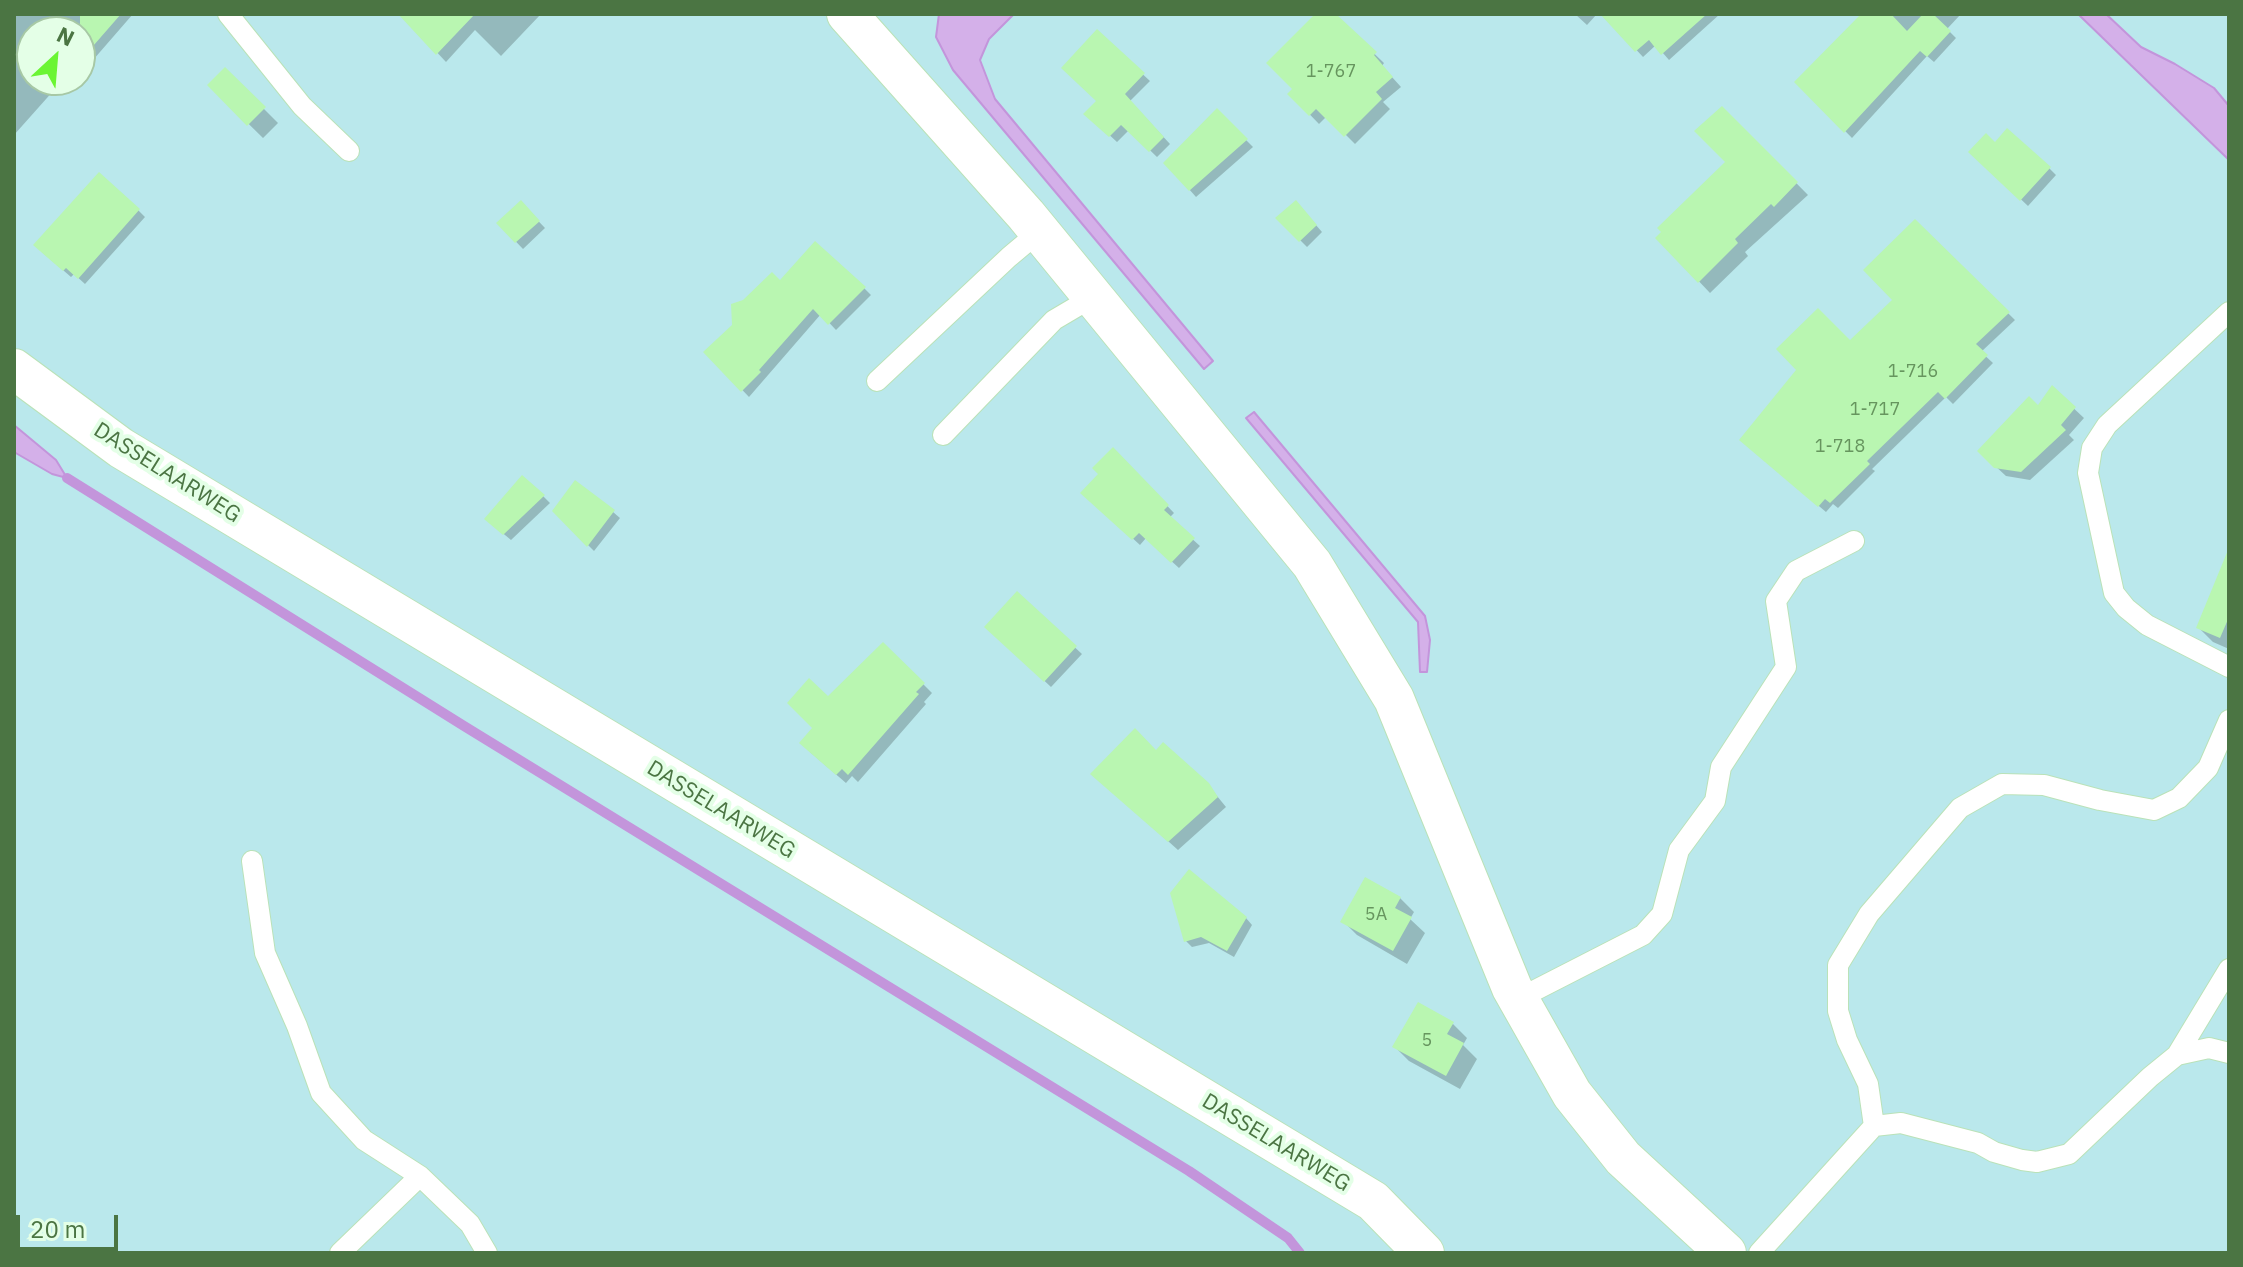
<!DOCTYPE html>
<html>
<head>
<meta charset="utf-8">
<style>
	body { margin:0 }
	#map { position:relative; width:2243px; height:1267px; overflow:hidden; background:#dcfee0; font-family:"IBM Plex Sans",sans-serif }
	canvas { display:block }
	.frame { position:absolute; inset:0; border:16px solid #4b7543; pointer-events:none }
	.north { position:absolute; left:16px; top:16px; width:80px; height:80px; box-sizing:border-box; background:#e4ffe7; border:2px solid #a7c8a5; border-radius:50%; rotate:26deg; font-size:22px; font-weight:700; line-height:32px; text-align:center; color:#4b7543 }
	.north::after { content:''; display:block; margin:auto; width:28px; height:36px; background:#6bf534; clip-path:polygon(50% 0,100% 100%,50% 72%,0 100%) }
	.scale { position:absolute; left:16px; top:1215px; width:102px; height:36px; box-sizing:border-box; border:4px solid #4b7543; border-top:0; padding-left:10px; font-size:24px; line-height:28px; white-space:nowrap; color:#4b7543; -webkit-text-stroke:6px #e4ffe7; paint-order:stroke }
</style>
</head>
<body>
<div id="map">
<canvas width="2243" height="1267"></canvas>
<div class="frame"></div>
<div class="north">N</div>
<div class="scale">20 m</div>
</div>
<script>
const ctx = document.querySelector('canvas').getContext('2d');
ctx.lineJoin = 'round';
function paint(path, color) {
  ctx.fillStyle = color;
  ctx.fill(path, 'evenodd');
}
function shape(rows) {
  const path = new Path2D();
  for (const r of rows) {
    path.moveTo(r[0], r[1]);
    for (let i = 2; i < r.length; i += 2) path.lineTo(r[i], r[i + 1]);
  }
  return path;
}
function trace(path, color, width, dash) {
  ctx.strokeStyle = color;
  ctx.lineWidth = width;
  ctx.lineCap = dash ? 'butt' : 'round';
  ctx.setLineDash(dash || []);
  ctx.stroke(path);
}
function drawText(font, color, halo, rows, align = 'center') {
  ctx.font = font + ' "IBM Plex Sans",sans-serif';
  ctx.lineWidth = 8;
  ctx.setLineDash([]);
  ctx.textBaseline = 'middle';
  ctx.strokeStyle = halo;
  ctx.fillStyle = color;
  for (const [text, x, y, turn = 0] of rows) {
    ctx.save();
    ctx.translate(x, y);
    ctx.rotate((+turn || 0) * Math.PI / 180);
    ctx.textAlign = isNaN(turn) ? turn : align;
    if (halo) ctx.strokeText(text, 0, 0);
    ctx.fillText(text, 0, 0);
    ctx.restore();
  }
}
paint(shape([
	[14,14,2089,14,2229,149,2229,1253,14,1253],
	[32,32,80,32,80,80,32,80],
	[2106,14,2229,14,2229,106,2214,88,2175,64,2141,47]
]), '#bae8ec');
const water = shape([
	[939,14,1014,14,989,39,980,60,995,99,1213,361,1204,369,953,70,936,37,939,14],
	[2078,14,2106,14,2141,47,2175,64,2214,88,2229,106,2229,160,2078,14],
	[1254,412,1425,616,1430,640,1427,672,1420,672,1418,622,1246,418,1254,412],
	[14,425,56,460,67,478,52,474,14,452,14,425]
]);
paint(water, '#d4b0e9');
trace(water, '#c395db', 2);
paint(shape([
	[14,14,133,14,80,75,80,32,32,32,32,80,63,80,14,135],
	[401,14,541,14,501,56,475,30,446,62],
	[1319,14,1333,14,1384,63,1382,66,1401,87,1383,102,1390,109,1355,144,1327,116,1319,124,1290,94,1295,89],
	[1575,14,1597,14,1587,25],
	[1603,14,1720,14,1669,60,1656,45,1643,57],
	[1870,14,1961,14,1947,29,1956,38,1934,62,1927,56,1852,138,1797,82],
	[1097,32,1150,81,1130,101,1170,144,1157,157,1129,130,1117,142,1093,120,1099,102],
	[225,70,278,123,263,138,209,85],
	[1722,108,1808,195,1745,252,1748,256,1710,293,1658,238,1728,162],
	[1217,111,1253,147,1196,197,1166,163],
	[1971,152,2049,168,2056,175,2028,206],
	[521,203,545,228,523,249,498,223],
	[1302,209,1322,232,1307,247,1278,218],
	[138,210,145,217,85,284,74,274,71,277,42,252],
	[1915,222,2015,320,1981,352,1993,363,1953,404,1946,397,1872,469,1875,471,1838,508,1833,504,1826,512,1748,446,1895,300],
	[780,283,864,288,871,295,836,330,821,314,749,397,706,352],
	[2052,388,2084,418,2069,435,2074,440,2030,480,2006,476,1979,451,2038,408],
	[1113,449,1174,513,1169,518,1200,546,1179,568,1146,538,1140,545,1083,493,1101,474],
	[543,496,550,503,511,540,493,525],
	[554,511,613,512,620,518,594,551],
	[2219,579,2229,583,2229,649,2213,642,2199,628],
	[1017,594,1082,654,1051,687,987,627],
	[883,644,932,693,924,702,926,704,858,782,852,776,846,783,810,752,815,728,828,699],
	[1157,753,1208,785,1226,807,1178,850,1103,783],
	[1400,898,1414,912,1410,919,1425,933,1407,964,1357,935,1343,921],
	[1246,918,1252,925,1234,957,1209,943,1192,947,1186,941],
	[1453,1024,1467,1038,1463,1045,1477,1059,1460,1089,1409,1061,1395,1047]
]), '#0003');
trace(shape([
	[67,478,464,726,1189,1171,1288,1238,1300,1253]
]), '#c395db', 10);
paint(shape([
	[80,14,121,14,80,61],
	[398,14,475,14,436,55],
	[1315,14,1336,14,1377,52,1374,55,1393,77,1376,92,1382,99,1344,137,1316,109,1309,116,1287,94,1292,89,1266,63],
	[1600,14,1707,14,1661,55,1649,40,1635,52],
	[1861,14,1891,14,1907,31,1923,14,1933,14,1951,31,1927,57,1920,51,1844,133,1794,82],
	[1097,29,1145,73,1125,94,1164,137,1149,152,1121,125,1109,137,1083,114,1096,101,1061,68],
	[225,67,266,107,247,126,207,85],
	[1722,106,1798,182,1774,207,1771,204,1735,239,1738,243,1698,283,1655,238,1661,232,1657,228,1725,162,1694,131],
	[1217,108,1248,139,1189,191,1163,163],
	[2007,128,2051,167,2020,201,1968,152,1986,133,1995,142],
	[99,172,140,209,78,279,66,268,63,271,33,245],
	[521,200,540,221,515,243,496,223],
	[1296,200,1317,225,1299,242,1275,218],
	[1915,219,2010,312,1976,344,1988,355,1945,399,1938,392,1867,461,1870,464,1830,503,1825,499,1818,507,1739,440,1796,370,1776,349,1818,308,1850,340,1892,300,1863,270],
	[815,241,866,287,828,325,813,309,759,370,761,372,741,392,703,352,732,325,731,304,743,300,772,272,780,280],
	[2052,385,2076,407,2061,425,2066,430,2021,472,1994,468,1977,451,2029,396,2038,405],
	[1113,447,1169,505,1164,510,1195,538,1171,563,1139,533,1132,540,1080,493,1098,474,1092,468],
	[522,475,545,495,503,535,484,519],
	[575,480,615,510,587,547,552,511],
	[2228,550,2229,617,2220,638,2196,628],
	[1017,591,1077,646,1044,682,984,627],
	[883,642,925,683,916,692,919,694,848,775,842,769,836,775,799,743,812,728,787,703,809,678,828,696],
	[1135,728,1156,750,1163,742,1209,783,1218,797,1168,842,1090,774],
	[1189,869,1247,917,1227,951,1201,937,1184,942,1170,893],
	[1365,877,1401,897,1395,908,1412,917,1393,951,1340,922],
	[1418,1002,1454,1022,1447,1034,1464,1043,1446,1076,1392,1047]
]), '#b9f6b1');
const lane = shape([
	[228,14,302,106,349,151],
	[2229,312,2107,425,2092,448,2088,473,2114,593,2126,608,2147,625,2229,667],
	[877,381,1009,257,1040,231],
	[943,435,1054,320,1093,297],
	[252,861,265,953,297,1026,321,1093,364,1140,420,1176,470,1224,487,1253],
	[1518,999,1643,935,1662,914,1679,850,1715,801,1721,767,1786,667,1776,601,1796,571,1854,541],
	[2177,1055,2229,969],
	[1874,1126,1901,1123,1978,1143,1994,1152,2022,1160,2037,1162,2069,1154,2150,1077,2177,1055,2209,1048,2229,1053],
	[340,1253,420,1176],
	[1759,1253,1874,1126,1868,1084,1847,1040,1838,1011,1838,965,1869,914,1960,808,2002,784,2044,785,2100,800,2154,810,2179,798,2208,768,2229,720]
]);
const street = shape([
	[847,14,1026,215,1312,564,1394,699,1512,988,1572,1094,1623,1158,1726,1253],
	[14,369,121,448,1373,1201,1424,1253]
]);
trace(lane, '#bae2b8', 22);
trace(street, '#bae2b8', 42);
trace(lane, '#fff', 20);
trace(street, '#fff', 40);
drawText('18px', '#66955e', null, [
	["1-767",1331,72],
	["1-716",1913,372],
	["1-717",1875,410],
	["1-718",1840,447],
	["5A",1376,915],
	["5",1427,1041]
]);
drawText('22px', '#4b7543', '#e4ffe7', [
	["DASSELAARWEG",167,473,32],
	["DASSELAARWEG",721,810,31],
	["DASSELAARWEG",1276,1143,31]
]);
</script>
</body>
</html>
